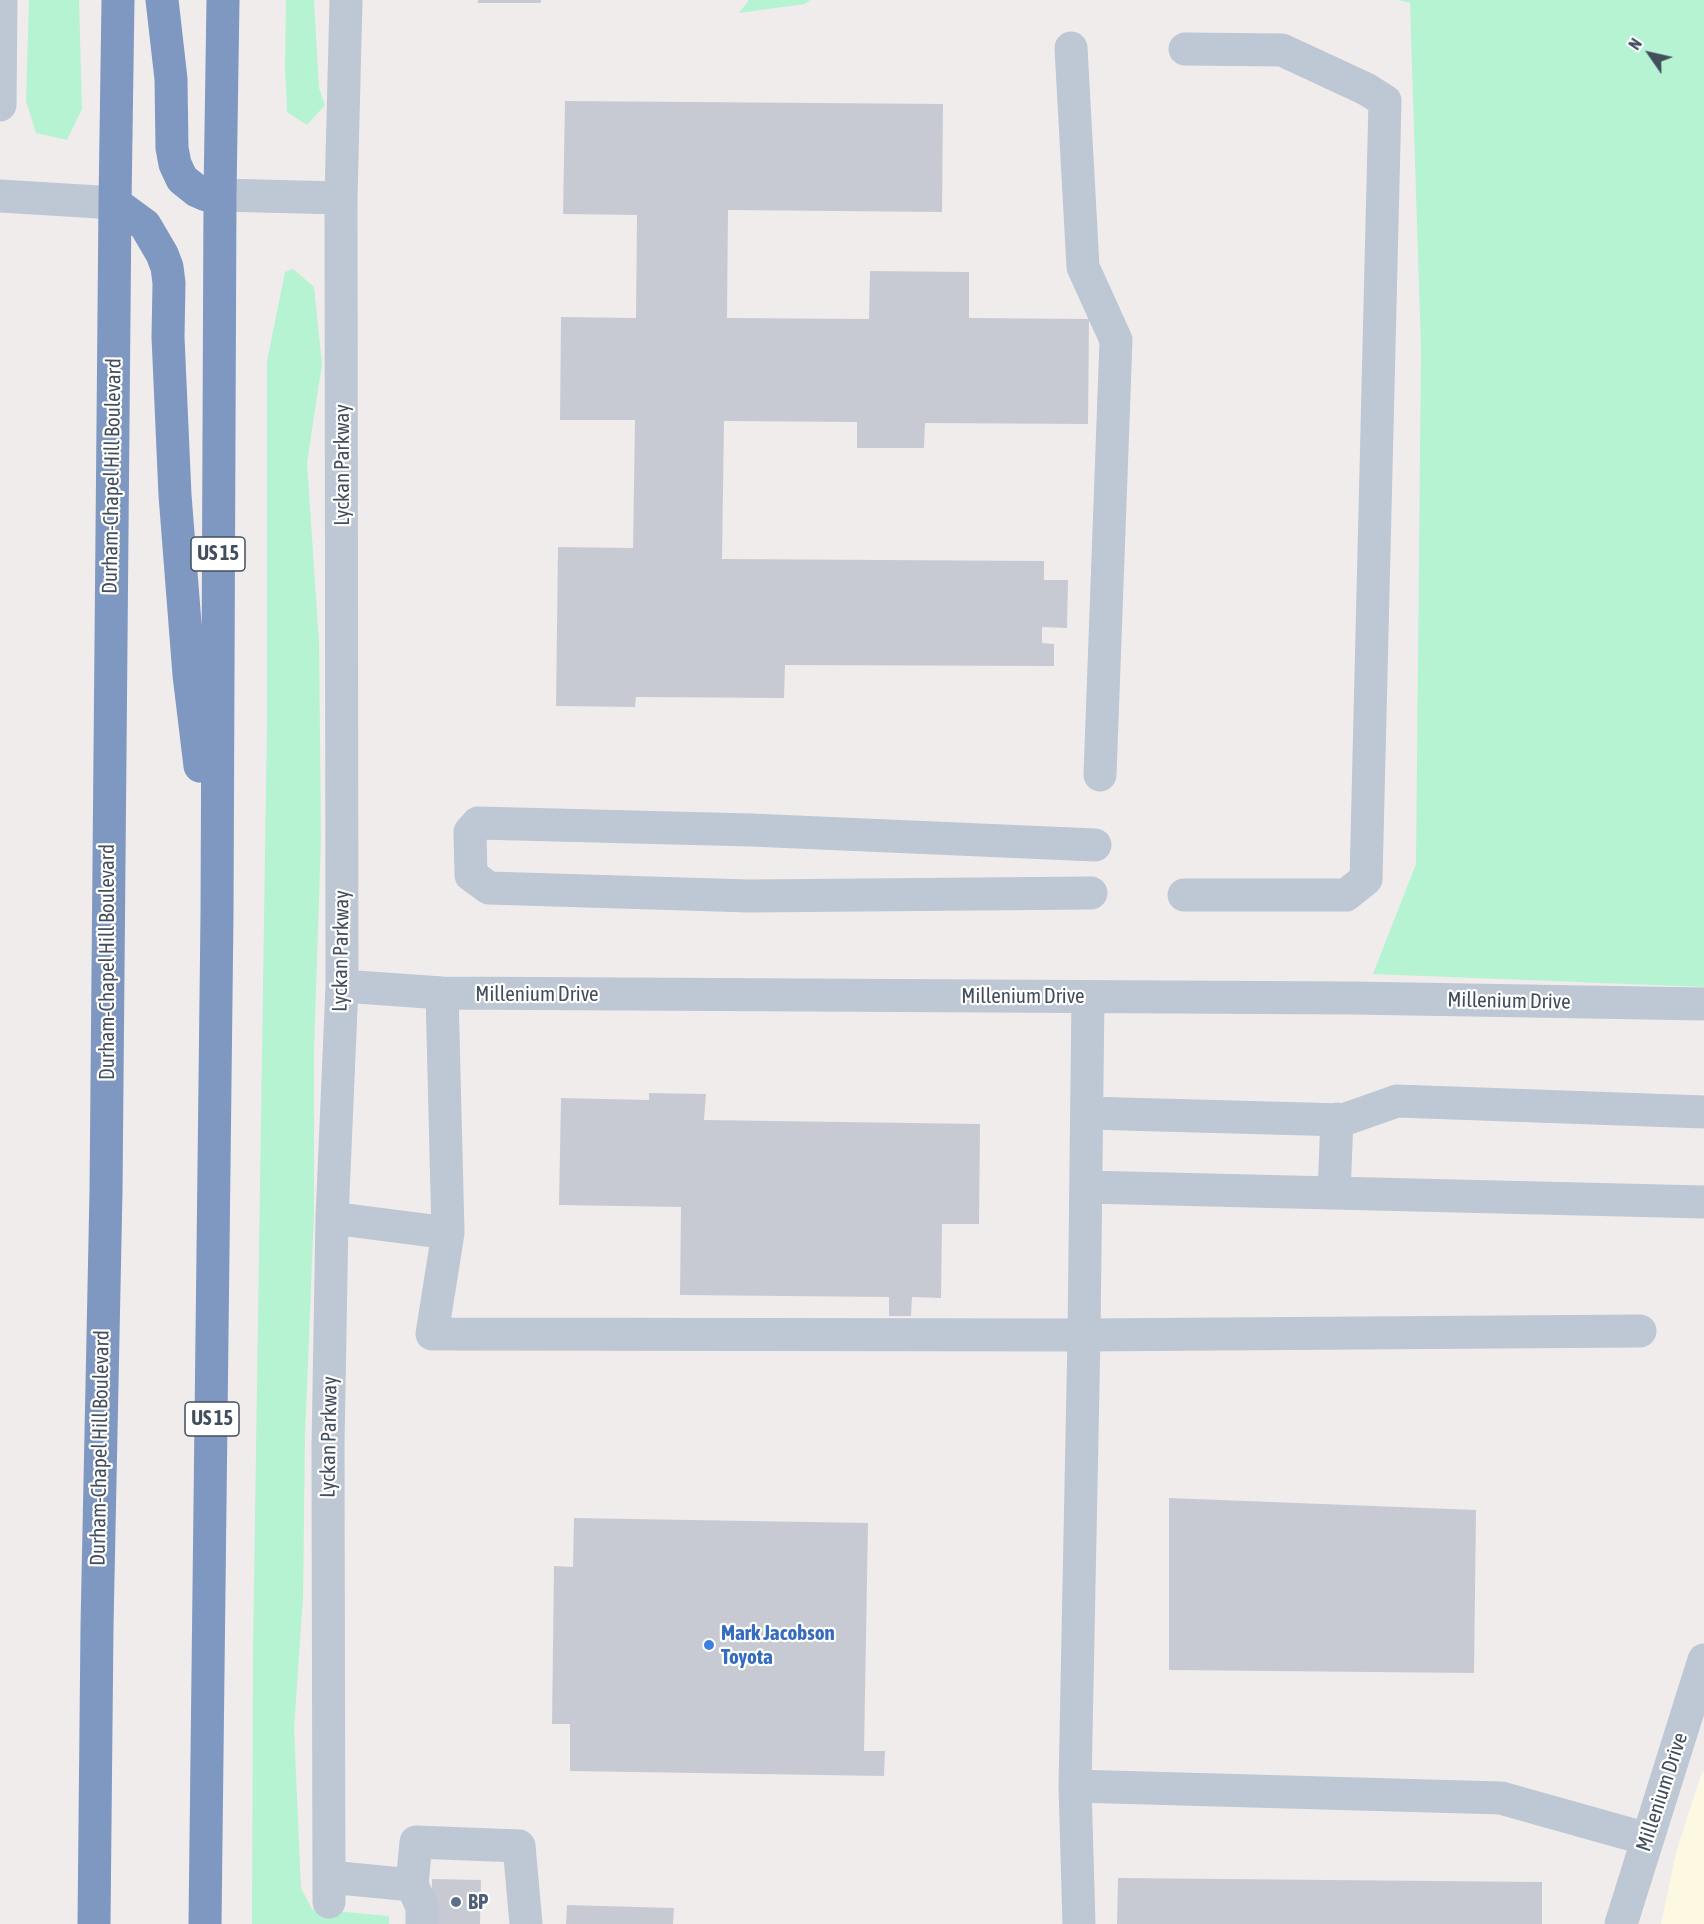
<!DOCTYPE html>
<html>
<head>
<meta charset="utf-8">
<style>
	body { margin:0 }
	#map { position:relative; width:1704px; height:1924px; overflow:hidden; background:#f0ecec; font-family:"Asap Condensed",sans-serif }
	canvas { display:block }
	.north { position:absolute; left:1620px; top:24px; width:60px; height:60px; -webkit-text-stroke:4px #fff; paint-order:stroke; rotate:304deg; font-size:16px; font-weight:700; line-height:24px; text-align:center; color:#434e5c }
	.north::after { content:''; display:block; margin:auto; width:21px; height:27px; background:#434e5c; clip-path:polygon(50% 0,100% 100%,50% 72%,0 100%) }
</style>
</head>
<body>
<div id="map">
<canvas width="1704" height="1924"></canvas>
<div class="north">N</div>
</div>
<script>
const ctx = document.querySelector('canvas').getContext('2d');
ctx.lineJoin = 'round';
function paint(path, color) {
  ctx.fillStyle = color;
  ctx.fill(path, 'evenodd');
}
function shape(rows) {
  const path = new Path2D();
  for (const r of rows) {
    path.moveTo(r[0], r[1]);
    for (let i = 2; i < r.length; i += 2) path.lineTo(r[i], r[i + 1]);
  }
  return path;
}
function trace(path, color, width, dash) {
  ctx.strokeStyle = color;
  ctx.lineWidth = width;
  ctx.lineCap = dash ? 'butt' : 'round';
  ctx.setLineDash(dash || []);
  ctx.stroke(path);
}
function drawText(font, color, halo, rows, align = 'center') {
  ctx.font = font + ' "Asap Condensed",sans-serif';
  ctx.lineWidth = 4.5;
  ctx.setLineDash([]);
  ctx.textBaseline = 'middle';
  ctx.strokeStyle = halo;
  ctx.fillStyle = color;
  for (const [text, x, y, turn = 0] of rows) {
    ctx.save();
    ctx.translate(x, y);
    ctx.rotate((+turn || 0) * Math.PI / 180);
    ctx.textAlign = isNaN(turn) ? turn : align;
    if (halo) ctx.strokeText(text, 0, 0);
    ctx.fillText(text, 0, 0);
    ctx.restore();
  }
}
paint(shape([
	[1702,1772,1704,1772,1704,1924,1661,1924,1677,1849]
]), '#fdf8e2');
paint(shape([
	[29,0,79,0,82,109,67,140,36,133,26,101],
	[286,0,314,0,319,88,325,105,307,125,287,112,285,67],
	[749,0,810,0,805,4,739,13],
	[1398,0,1704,0,1704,987,1373,974,1416,864,1421,350,1410,3],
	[293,269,314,287,322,364,307,463,319,642,321,837,314,1051,314,1213,305,1435,303,1598,294,1729,301,1888,312,1909,389,1916,389,1924,252,1924,253,1650,267,722,267,361,285,272]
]), '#b5f3d3');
paint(shape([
	[478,0,541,0,541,3,478,3],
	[565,101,943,104,942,212,728,210,727,318,869,319,870,271,969,272,969,318,1089,319,1088,424,925,423,924,448,857,448,857,422,724,421,722,559,1044,561,1044,580,1068,580,1067,628,1042,627,1042,643,1054,644,1054,666,785,665,784,698,636,697,635,707,556,706,558,547,633,548,635,420,560,420,561,317,636,318,637,215,563,214],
	[649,1093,706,1094,704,1120,980,1124,979,1224,942,1224,941,1298,912,1297,911,1316,889,1316,889,1297,680,1295,681,1207,559,1205,561,1098,649,1100],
	[1169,1498,1476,1510,1474,1673,1169,1670],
	[574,1518,868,1523,864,1751,885,1751,884,1776,570,1771,570,1724,552,1724,554,1566,573,1567],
	[1118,1878,1542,1882,1542,1924,1117,1924],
	[432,1879,481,1880,480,1924,431,1924],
	[567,1905,674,1908,673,1924,566,1924]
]), '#c8cad3');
trace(shape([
	[1071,48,1083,267,1116,340,1100,775],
	[0,105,1,0],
	[220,195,341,198],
	[0,196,115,203],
	[1091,893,749,896,489,888,471,875,470,832,478,823,751,830,1095,845],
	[1184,895,1346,895,1366,879,1385,101,1366,89,1282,50,1185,49],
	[342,986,442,993,1352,998,1704,1004],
	[442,993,448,1233,432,1334,1084,1335,1075,1786,1079,1924],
	[1088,997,1084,1335,1640,1331],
	[1087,1113,1343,1120,1397,1101,1704,1112],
	[1086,1187,1704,1202],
	[1334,1193,1337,1119],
	[332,1218,448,1233],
	[1075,1786,1501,1798,1647,1839],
	[329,1877,412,1885,422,1907,422,1924],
	[412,1885,416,1842,519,1846,526,1924],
	[329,1902,328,1446,332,1218,342,986,341,198,346,0],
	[1621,1924,1704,1660]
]), '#bec7d4', 33);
trace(shape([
	[162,0,171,79,172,148,175,164,182,179,197,191,206,195,220,195],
	[115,203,145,225,162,254,167,267,169,283,168,337,175,495,189,675,200,766],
	[94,1924,97,1626,106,1191,115,203,118,0],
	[205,1924,217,914,220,195,223,0]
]), '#7f98c1', 33);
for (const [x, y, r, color] of [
	[709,1645,6,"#3f7fe0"],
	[456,1902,6,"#5c6f8a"]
]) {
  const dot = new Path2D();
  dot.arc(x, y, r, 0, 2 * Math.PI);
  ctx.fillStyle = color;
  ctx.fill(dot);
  trace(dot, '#fff', 2);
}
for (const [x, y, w] of [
	[218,554,54],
	[212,1419,54]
]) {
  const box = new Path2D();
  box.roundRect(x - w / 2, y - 17, w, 34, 4.5);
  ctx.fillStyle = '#fff';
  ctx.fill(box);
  trace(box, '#434e5c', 1.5);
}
drawText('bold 20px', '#434e5c', null, [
	["US 15",218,554],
	["US 15",212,1419]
]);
drawText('21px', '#434e5c', '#fff', [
	["Lyckan Parkway",342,465,-90],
	["Durham-Chapel Hill Boulevard",112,476,-89],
	["Lyckan Parkway",341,951,-89],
	["Durham-Chapel Hill Boulevard",107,962,-90],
	["Millenium Drive",537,994],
	["Millenium Drive",1023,996],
	["Millenium Drive",1509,1001,1],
	["Lyckan Parkway",329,1437,-89],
	["Durham-Chapel Hill Boulevard",100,1448,-89],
	["Millenium Drive",1662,1792,-72]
]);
drawText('bold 21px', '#366cbe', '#fff', [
	["Mark Jacobson",721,1633],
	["Toyota",721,1657]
], 'left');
drawText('bold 21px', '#4e5e75', '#fff', [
	["BP",468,1902]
], 'left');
</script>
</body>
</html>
